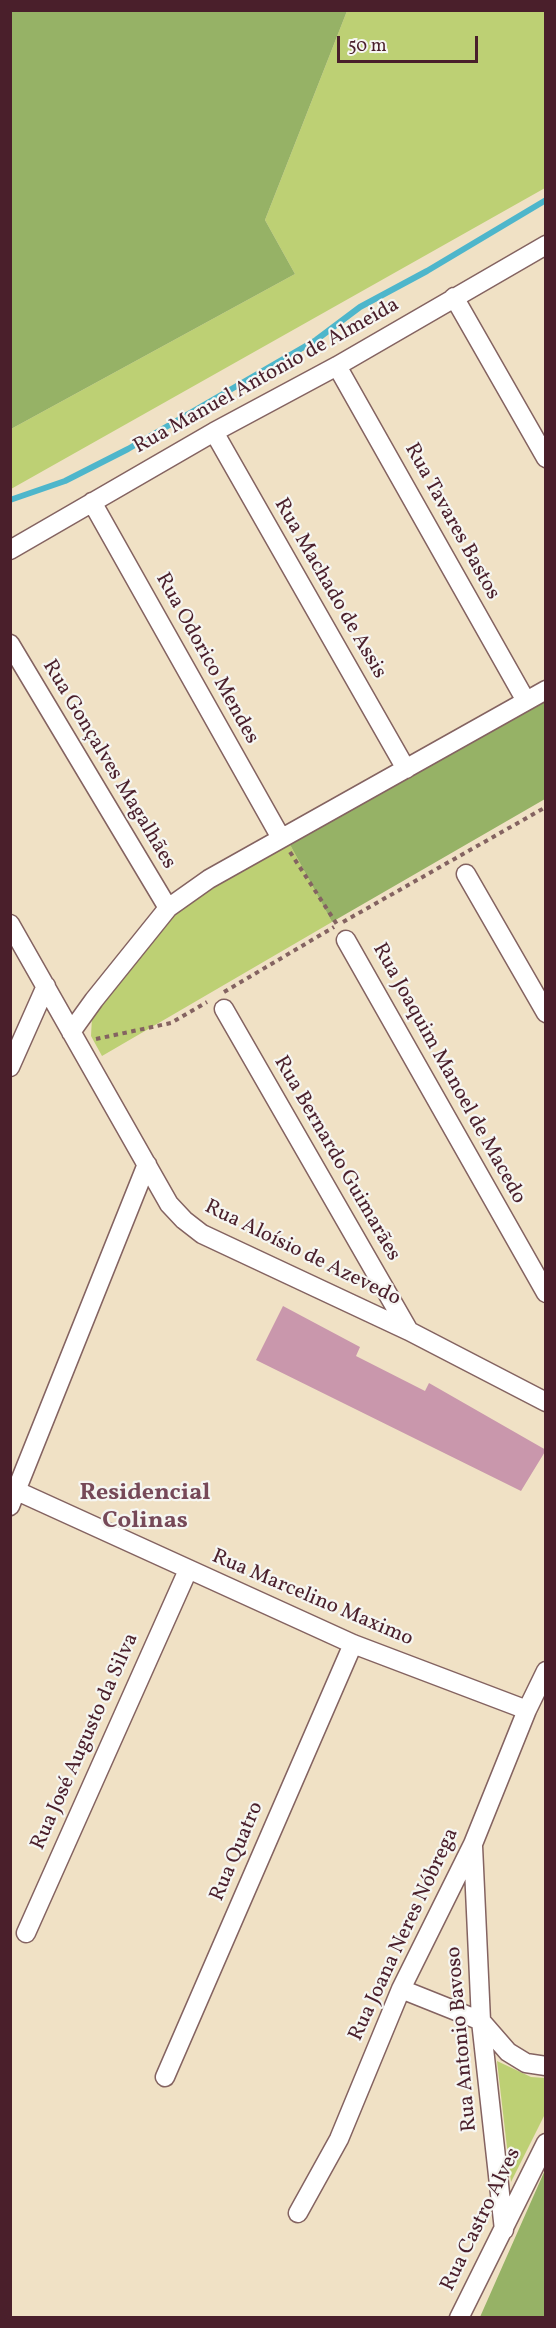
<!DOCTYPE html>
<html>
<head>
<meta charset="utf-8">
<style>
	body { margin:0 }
	#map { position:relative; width:556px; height:2328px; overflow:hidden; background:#f0e1c5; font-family:Vollkorn,serif }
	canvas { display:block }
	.frame { position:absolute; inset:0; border:12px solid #4a1f2b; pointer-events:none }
	.scale { position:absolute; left:337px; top:36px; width:141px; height:27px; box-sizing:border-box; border:3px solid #4a1f2b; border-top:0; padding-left:8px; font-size:18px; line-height:21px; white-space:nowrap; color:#4a1f2b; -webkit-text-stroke:4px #f6f6f2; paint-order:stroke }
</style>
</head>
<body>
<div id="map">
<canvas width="556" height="2328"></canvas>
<div class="frame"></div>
<div class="scale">50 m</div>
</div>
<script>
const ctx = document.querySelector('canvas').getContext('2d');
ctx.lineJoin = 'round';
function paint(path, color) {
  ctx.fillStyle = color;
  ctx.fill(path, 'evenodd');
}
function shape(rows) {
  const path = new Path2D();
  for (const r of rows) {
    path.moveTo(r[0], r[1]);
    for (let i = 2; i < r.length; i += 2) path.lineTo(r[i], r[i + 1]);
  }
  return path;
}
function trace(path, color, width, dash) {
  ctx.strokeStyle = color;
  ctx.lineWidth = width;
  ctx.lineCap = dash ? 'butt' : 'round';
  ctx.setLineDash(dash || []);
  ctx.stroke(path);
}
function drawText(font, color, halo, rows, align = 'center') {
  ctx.font = font + ' Vollkorn,serif';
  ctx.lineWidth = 4.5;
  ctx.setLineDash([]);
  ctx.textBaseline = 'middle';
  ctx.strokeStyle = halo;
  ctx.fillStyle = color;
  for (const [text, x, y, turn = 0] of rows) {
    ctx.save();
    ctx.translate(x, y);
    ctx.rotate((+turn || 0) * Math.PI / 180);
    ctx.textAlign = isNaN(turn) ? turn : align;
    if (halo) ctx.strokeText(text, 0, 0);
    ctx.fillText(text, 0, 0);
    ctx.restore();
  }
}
paint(shape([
	[347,11,545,11,545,188,11,489,11,429,295,274,265,220],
	[288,841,332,922,102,1056,91,1036,92,1017,160,928,197,894],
	[497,2061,531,2077,545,2078,545,2114,511,2182]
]), '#bdd074');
paint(shape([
	[11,10,347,11,265,220,295,274,11,429],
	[545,697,545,799,332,922,288,841],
	[545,2170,545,2317,480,2317]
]), '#96b266');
trace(shape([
	[10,500,65,481,128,449,316,340,360,307,427,271,546,200]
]), '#4eb6cb', 6);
paint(shape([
	[283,1306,360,1347,356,1356,425,1391,429,1383,546,1450,521,1491,256,1360]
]), '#c997ac');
const street = shape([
	[454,297,546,458],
	[337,366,526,701],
	[214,432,406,769],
	[92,502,281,838],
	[10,550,214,432,337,366,546,245],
	[10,644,168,908],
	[466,874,546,1013],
	[10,924,169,1204,184,1220,202,1234,409,1331,546,1402],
	[346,940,546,1293],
	[224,1009,409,1331],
	[71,1032,94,1000,168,908,209,879,546,690],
	[10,1067,46,986],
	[17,1491,353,1644,527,1710],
	[10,1506,147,1164],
	[473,1846,481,2021,504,2230],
	[26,1933,188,1570],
	[401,1989,481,2021,508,2052,526,2063,546,2066],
	[165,2077,353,1644],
	[298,2213,339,2139,401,1989,473,1844,527,1710,546,1671],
	[459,2318,546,2143]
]);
trace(street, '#846361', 21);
trace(shape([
	[290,852,338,926],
	[343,922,546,807],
	[224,992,334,927],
	[96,1039,171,1023,207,1002]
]), '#846361', 4, [4.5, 4.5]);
trace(street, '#fff', 18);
drawText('21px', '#4a1f2b', '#f6f6f2', [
	["Rua Manuel Antonio de Almeida",267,377,-29],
	["Rua Tavares Bastos",451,522,61],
	["Rua Machado de Assis",329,589,60],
	["Rua Odorico Mendes",206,659,61],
	["Rua Gonçalves Magalhães",108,765,59],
	["Rua Joaquim Manoel de Macedo",448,1074,61],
	["Rua Bernardo Guimarães",336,1159,60],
	["Rua Aloísio de Azevedo",302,1254,26],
	["Rua Marcelino Maximo",312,1599,23],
	["Rua José Augusto da Silva",86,1742,-66],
	["Rua Quatro",238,1852,-67],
	["Rua Joana Neres Nóbrega",405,1935,-65],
	["Rua Antonio Bavoso",463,2039,-95],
	["Rua Castro Alves",482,2220,-64]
]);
drawText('bold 24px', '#764958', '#f6f6f2', [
	["Residencial",145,1495],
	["Colinas",145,1523]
]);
</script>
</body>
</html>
